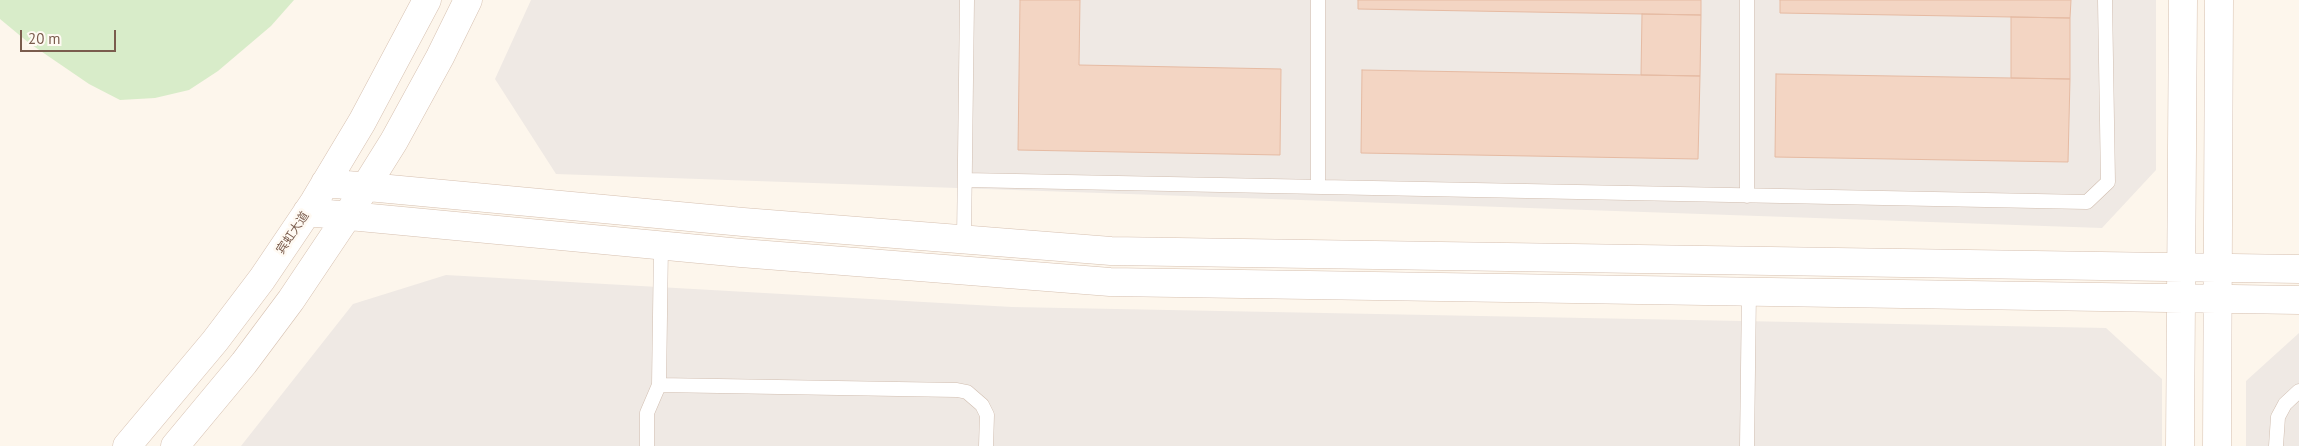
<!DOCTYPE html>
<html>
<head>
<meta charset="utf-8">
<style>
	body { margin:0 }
	#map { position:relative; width:2299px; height:446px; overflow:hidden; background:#fdf6ec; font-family:"PT Sans",sans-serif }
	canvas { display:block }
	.scale { position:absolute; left:20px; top:30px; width:96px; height:22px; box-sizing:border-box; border:2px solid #7a5c4d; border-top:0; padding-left:6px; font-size:15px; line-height:18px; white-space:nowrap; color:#7a5c4d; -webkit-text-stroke:4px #fffaf3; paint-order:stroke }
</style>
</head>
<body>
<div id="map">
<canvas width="2299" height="446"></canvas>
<div class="scale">20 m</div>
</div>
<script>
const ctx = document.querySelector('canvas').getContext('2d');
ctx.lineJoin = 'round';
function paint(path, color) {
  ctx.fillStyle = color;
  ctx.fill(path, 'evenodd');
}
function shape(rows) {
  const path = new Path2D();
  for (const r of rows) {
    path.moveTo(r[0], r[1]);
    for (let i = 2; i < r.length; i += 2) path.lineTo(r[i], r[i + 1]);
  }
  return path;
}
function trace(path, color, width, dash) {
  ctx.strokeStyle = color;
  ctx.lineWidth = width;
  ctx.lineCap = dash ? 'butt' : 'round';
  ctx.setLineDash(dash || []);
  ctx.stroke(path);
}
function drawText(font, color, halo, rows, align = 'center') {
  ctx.font = font + ' "PT Sans","Noto Sans SC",sans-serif';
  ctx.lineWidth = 5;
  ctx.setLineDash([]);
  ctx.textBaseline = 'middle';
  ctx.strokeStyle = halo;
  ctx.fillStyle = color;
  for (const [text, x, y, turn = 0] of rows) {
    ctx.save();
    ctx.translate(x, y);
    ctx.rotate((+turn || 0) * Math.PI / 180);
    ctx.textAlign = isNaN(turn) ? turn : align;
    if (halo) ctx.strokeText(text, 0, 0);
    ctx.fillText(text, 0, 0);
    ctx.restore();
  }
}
paint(shape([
	[531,0,2156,0,2156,170,2102,228,556,174,495,79],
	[446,275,1012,307,2106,328,2162,379,2162,446,241,446,353,304],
	[2299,333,2299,446,2246,446,2246,381]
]), '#efe9e4');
paint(shape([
	[0,0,294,0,271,26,218,71,189,90,155,98,120,100,89,84,29,43,0,19]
]), '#d8ecc9');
const building = shape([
	[1020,0,1080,0,1079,65,1281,69,1280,155,1018,150,1020,0],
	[1358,0,1701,0,1701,15,1358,9,1358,0],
	[1780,0,2071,0,2070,18,1780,13,1780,0],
	[1642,14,1701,15,1700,76,1641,75,1642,14],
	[2011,17,2070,18,2070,79,2011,78,2011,17],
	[1362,70,1700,76,1698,159,1361,153,1362,70],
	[1776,74,2070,79,2068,162,1775,157,1776,74]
]);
paint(building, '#f3d5c3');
trace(building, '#e6bba3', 1);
const lane = shape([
	[1318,0,1318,187],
	[1747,0,1747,196],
	[965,180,2087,202,2108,182,2105,0],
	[964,239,967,0],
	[659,385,957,390,967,392,982,405,987,415,986,446],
	[647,446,647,413,659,385,661,246],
	[1747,446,1749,292],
	[2276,446,2278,417,2285,404,2299,391]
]);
const secondary = shape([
	[325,183,743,222,1111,251,2299,269],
	[307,212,741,253,1110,282,2299,300],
	[127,446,215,341,262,279,314,202,362,122,427,0],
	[175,446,244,363,291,300,344,221,394,141,440,57,468,0],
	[2180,446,2183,0],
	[2217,446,2219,0]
]);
trace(lane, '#d1beb0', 15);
trace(secondary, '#d6c0b0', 29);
trace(lane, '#fff', 14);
trace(secondary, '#fff', 28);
drawText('12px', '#7a5c4d', '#fffaf3', [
	["宾虹大道",293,233,-56]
]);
</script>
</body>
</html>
